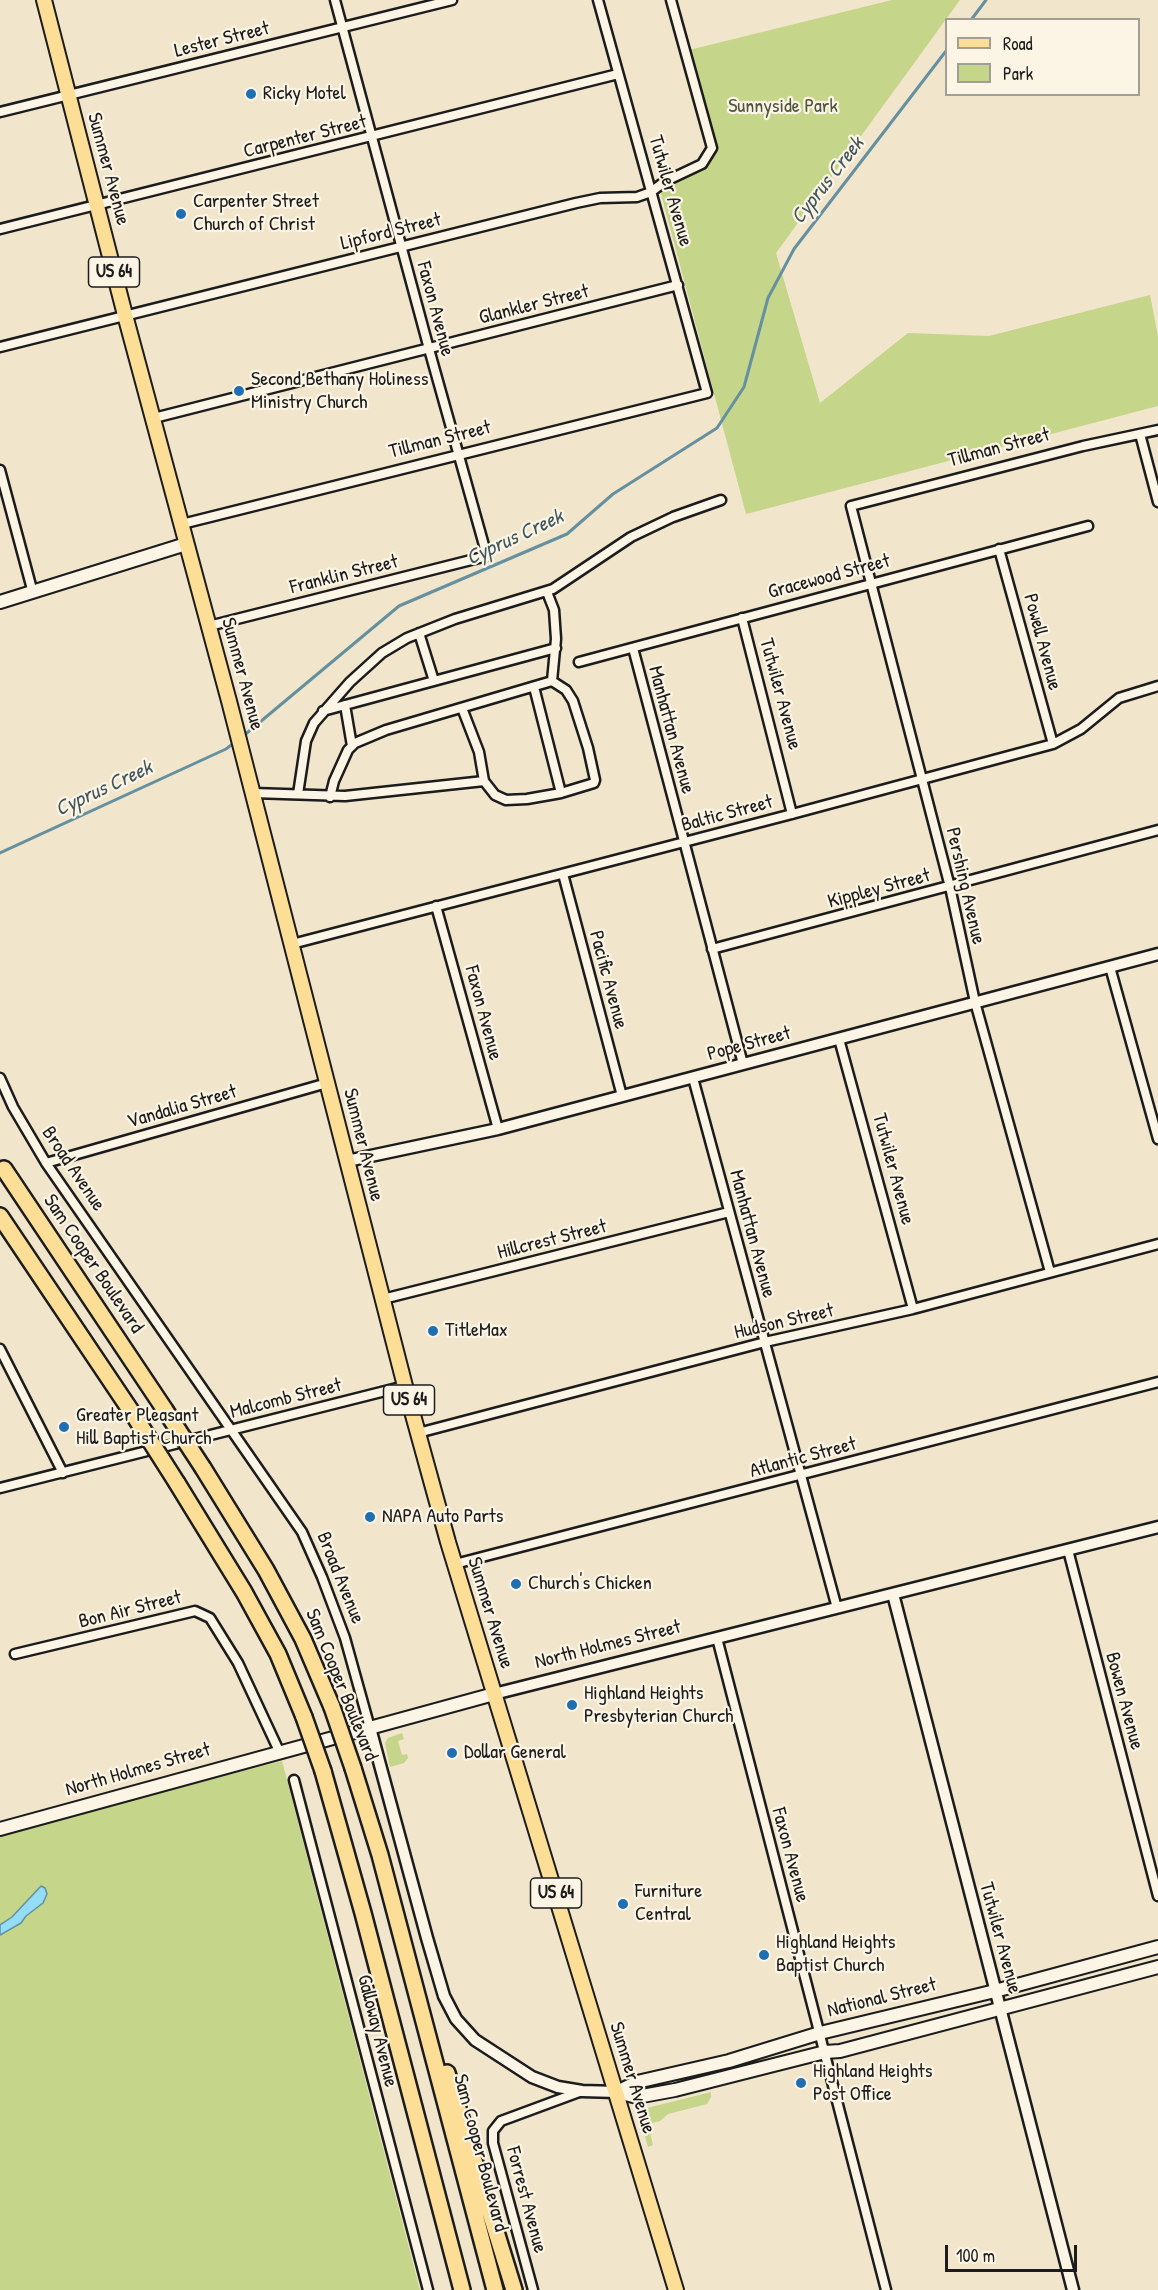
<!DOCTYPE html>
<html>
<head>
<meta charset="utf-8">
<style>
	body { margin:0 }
	#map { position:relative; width:1158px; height:2290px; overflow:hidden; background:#f1e5cb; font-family:"Patrick Hand",sans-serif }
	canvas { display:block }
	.legend { position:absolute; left:945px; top:18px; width:195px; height:78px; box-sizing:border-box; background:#fcf5e5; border:2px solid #a29e95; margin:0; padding:8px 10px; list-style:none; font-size:18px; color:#1c1c1c }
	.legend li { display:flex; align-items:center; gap:12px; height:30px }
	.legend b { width:30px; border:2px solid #a29e95 }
	.scale { position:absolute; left:945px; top:2245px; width:132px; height:27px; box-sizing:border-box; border:3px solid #1c1c1c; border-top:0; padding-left:8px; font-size:18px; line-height:21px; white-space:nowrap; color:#1c1c1c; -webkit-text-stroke:4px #fcf5e5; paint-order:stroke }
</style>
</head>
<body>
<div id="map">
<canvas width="1158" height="2290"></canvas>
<ul class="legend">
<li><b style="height:8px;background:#fdde96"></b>Road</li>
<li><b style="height:16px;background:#c5d589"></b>Park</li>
</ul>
<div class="scale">100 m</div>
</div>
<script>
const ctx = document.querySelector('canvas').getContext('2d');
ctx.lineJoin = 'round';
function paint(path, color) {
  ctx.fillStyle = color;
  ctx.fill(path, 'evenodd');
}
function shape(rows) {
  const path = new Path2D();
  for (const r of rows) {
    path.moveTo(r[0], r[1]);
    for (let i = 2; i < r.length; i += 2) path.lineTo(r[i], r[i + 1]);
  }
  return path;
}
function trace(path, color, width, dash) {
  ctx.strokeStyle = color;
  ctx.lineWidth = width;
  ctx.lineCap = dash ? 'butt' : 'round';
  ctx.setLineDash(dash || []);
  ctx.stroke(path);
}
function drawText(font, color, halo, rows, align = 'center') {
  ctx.font = font + ' "Patrick Hand",sans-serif';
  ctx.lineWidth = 4.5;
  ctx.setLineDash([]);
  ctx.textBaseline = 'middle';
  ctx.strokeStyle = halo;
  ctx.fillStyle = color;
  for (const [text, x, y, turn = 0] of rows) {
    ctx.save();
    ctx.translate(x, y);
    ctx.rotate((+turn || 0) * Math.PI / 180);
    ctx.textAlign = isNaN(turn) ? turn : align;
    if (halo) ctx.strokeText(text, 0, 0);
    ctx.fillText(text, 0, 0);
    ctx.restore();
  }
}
paint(shape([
	[892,0,960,0,776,253,820,403,908,333,989,336,1150,295,1158,336,1158,406,746,514,659,186,702,164,712,148,685,51],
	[402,1733,404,1739,398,1741,402,1755,407,1754,408,1758,404,1763,390,1767,385,1743,388,1738],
	[282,1761,420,2290,0,2290,0,1833],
	[711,2092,711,2097,707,2104,668,2114,660,2121,648,2124,653,2145,648,2147,638,2113,639,2110]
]), '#c5d589');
const water = shape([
	[41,1886,45,1888,47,1894,43,1903,26,1916,21,1923,0,1935,0,1925,12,1917,41,1886]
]);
paint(water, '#94ddf6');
trace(water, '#64909f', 1.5);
trace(shape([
	[971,20,986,0],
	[242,737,399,606,567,534,613,494,717,428,744,387,768,298,794,249,946,51],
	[0,853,226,749,234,743]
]), '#64909f', 3);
const minor = shape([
	[0,112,452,0],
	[0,229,618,74],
	[0,347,576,203,600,198,637,197,651,192,664,182,702,164,712,148,671,0],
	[154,418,678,285],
	[1140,434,1158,502],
	[0,470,33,593],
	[182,524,707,393,598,0],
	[999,549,1053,744],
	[547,592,554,610,556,639,552,681],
	[742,618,792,814],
	[209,626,487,556,429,349,335,0],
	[419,633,434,681],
	[633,648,743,1064],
	[579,662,1088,526],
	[552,681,566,690,573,701,588,748,595,780,594,783,561,793],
	[345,705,352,746],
	[462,708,479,752,484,781,495,795,506,800,527,799,561,793,534,687],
	[323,711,556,648],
	[253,793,345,796,484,781],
	[298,794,306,741,314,723,350,682,382,653,407,638,455,619,553,589,631,537,673,517,721,500],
	[330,797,334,781,348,750,355,743,386,730,552,681],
	[563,874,622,1096],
	[436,906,498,1129],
	[292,944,792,814,1053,744,1081,729,1119,698,1158,686],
	[712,949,1158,830],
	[1110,967,1158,1139],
	[839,1039,913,1309],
	[0,1078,13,1107,46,1163,302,1532,322,1577,345,1638,370,1728],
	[693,1078,837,1608],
	[46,1163,327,1083],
	[1050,1272,975,1002,950,887,851,506,1083,446,1158,430],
	[383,1299,729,1212],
	[0,1349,63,1473],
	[418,1433,765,1342,913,1309,1158,1244],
	[0,1488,405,1386],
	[1068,1550,1158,1896],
	[455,1564,1158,1382],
	[717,1638,886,2290],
	[15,1654,195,1611,210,1618,238,1663,279,1751],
	[294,1780,428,2290],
	[533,2290,493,2143,493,2131,501,2121,582,2091]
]);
const tertiary = shape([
	[347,1161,498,1129,1158,954],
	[893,1594,1073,2290],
	[494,1694,1158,1527],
	[370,1728,427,1938,444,1996,456,2019,475,2040,532,2077,558,2087,582,2091,617,2092]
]);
const secondary = shape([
	[0,602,186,544],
	[0,1829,494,1694],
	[617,2092,637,2082,729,2061,820,2033,995,1991,1158,1947],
	[617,2092,637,2097,675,2090,825,2052,840,2051,1158,1967]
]);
const primary = shape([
	[44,0,125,315,229,701,405,1386,448,1542,676,2290]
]);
const motorway = shape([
	[4,1169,165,1410],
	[0,1216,135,1417],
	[203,1468,266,1570,303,1639,332,1707],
	[177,1483,244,1592,278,1654,304,1717],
	[353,1768,380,1855,495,2290],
	[323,1771,363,1913,462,2290],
	[447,2073,514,2290]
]);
trace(minor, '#1c1c1c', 13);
trace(tertiary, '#1c1c1c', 15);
trace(secondary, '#1c1c1c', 16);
trace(primary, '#1c1c1c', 18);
trace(motorway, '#1c1c1c', 20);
trace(minor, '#fcf5e5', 8);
trace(tertiary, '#fcf5e5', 10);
trace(secondary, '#fcf5e5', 12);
trace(primary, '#fdde96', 14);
trace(motorway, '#fdde96', 15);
const motorwayBridge = shape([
	[165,1410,203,1468],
	[135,1417,177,1483],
	[332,1707,353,1768],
	[304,1717,323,1771]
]);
trace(motorwayBridge, '#1c1c1c', 20, []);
trace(motorwayBridge, '#fdde96', 15);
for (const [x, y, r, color] of [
	[251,94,6,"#1f6fb2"],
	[181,214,6,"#1f6fb2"],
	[239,391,6,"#1f6fb2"],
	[433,1331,6,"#1f6fb2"],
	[64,1427,6,"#1f6fb2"],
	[370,1517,6,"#1f6fb2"],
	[516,1584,6,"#1f6fb2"],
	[572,1705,6,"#1f6fb2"],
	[452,1753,6,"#1f6fb2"],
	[623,1904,6,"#1f6fb2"],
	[764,1955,6,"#1f6fb2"],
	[801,2083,6,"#1f6fb2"]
]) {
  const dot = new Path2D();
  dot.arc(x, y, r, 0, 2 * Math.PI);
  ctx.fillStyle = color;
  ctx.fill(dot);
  trace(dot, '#fcf5e5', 2);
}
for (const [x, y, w] of [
	[114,272,51],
	[409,1400,51],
	[556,1893,51]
]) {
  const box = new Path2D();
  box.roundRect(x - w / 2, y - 15, w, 30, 4.5);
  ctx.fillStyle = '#fcf5e5';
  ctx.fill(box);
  trace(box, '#1c1c1c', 1.5);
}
drawText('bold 18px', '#1c1c1c', null, [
	["US 64",114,272],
	["US 64",409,1400],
	["US 64",556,1893]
]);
drawText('20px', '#1c1c1c', '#fcf5e5', [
	["Lester Street",222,40,-14],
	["Carpenter Street",305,137,-14],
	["Summer Avenue",108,169,75],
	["Tutwiler Avenue",670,191,74],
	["Lipford Street",391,232,-14],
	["Glankler Street",534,305,-14],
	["Faxon Avenue",435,309,75],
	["Tillman Street",440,440,-14],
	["Tillman Street",999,448,-15],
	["Franklin Street",344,575,-14],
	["Gracewood Street",829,577,-15],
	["Powell Avenue",1042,642,75],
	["Summer Avenue",242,674,75],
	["Tutwiler Avenue",780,694,75],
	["Manhattan Avenue",671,730,75],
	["Baltic Street",727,814,-15],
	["Pershing Avenue",965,886,77],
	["Kippley Street",879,889,-15],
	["Pacific Avenue",608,980,75],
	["Faxon Avenue",483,1013,75],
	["Pope Street",749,1044,-15],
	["Vandalia Street",182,1107,-16],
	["Summer Avenue",363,1145,76],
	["Broad Avenue",73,1169,56],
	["Tutwiler Avenue",893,1169,75],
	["Manhattan Avenue",752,1234,75],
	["Hillcrest Street",552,1240,-14],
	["Sam Cooper Boulevard",93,1264,56],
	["Hudson Street",784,1322,-13],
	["Malcomb Street",286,1399,-14],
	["Atlantic Street",803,1458,-15],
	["Broad Avenue",340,1578,68],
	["Bon Air Street",130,1610,-14],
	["Summer Avenue",490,1613,73],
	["North Holmes Street",608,1645,-14],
	["Sam Cooper Boulevard",341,1685,68],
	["Bowen Avenue",1124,1701,75],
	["North Holmes Street",138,1770,-16],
	["Faxon Avenue",790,1855,75],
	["Tutwiler Avenue",1000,1938,75],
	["National Street",882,1998,-14],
	["Galloway Avenue",377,2031,76],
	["Summer Avenue",632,2078,73],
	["Sam Cooper Boulevard",480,2153,75],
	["Forrest Avenue",526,2200,75]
]);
drawText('20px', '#1c1c1c', '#fcf5e5', [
	["Ricky Motel",263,94],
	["Carpenter Street",193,202],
	["Church of Christ",193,225],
	["Second Bethany Holiness",251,380],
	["Ministry Church",251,403],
	["TitleMax",445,1331],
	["Greater Pleasant",76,1416],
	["Hill Baptist Church",76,1439],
	["NAPA Auto Parts",382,1517],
	["Church's Chicken",528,1584],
	["Highland Heights",584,1694],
	["Presbyterian Church",584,1717],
	["Dollar General",464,1753],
	["Furniture",635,1892],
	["Central",635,1915],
	["Highland Heights",776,1943],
	["Baptist Church",776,1966],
	["Highland Heights",813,2072],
	["Post Office",813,2095]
], 'left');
drawText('20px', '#4f543d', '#fcf5e5', [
	["Sunnyside Park",783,107]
]);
drawText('italic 21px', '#40565d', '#fcf5e5', [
	["Cyprus Creek",828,181,-52],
	["Cyprus Creek",515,538,-25],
	["Cyprus Creek",104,789,-25]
]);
</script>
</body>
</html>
